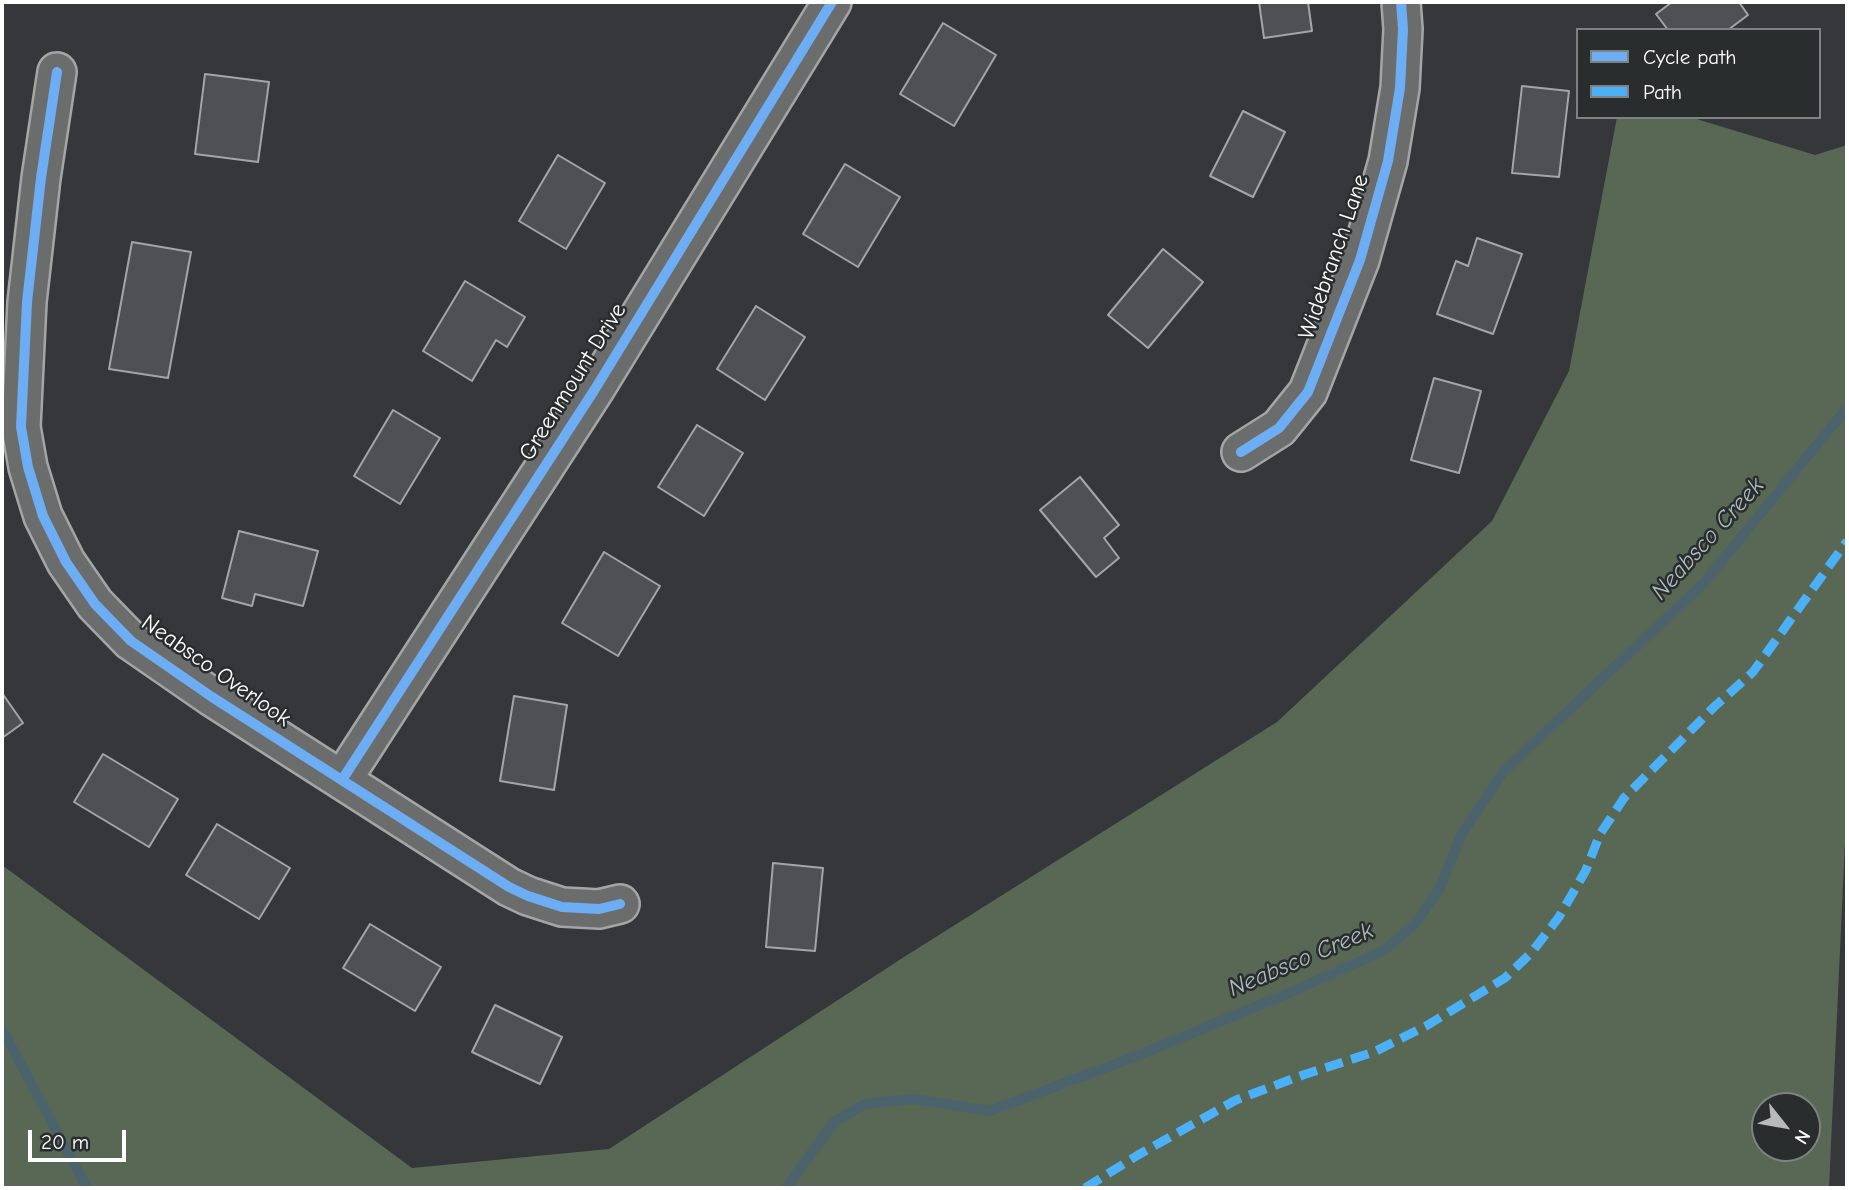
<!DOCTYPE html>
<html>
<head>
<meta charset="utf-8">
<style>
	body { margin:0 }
	#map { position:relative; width:1849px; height:1190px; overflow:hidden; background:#35373a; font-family:"Comic Neue",sans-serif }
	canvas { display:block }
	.frame { position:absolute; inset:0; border:4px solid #fff; pointer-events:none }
	.legend { position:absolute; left:1576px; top:28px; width:245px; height:91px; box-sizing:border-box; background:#2a2d2e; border:2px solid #7f8182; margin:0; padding:9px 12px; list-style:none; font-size:21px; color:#fff }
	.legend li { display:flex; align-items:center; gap:14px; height:35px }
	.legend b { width:35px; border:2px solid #7f8182 }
	.north { position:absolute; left:1751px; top:1092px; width:70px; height:70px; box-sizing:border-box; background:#2a2d2e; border:2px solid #7f8182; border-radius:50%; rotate:121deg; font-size:19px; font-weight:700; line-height:28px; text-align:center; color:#fff }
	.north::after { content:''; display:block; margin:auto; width:24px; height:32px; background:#b8b9ba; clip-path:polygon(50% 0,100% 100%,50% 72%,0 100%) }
	.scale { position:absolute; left:28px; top:1130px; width:98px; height:32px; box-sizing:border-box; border:4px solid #fff; border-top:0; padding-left:9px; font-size:21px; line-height:24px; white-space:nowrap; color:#fff; -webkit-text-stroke:5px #2a2d2e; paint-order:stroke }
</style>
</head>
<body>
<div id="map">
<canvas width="1849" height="1190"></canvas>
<div class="frame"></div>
<ul class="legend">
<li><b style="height:9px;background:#6dadf4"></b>Cycle path</li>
<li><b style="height:9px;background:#4cb0f7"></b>Path</li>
</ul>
<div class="north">N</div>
<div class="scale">20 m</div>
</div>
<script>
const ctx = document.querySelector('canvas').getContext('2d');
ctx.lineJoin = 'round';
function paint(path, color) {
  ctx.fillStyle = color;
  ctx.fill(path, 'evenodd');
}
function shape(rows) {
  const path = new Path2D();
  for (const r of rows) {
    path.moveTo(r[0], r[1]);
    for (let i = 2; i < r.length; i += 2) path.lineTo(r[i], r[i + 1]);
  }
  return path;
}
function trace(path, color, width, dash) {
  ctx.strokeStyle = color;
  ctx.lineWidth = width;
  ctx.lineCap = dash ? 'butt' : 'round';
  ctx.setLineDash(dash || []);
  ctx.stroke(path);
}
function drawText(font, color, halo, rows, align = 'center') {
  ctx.font = font + ' "Comic Neue",sans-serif';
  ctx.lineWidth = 5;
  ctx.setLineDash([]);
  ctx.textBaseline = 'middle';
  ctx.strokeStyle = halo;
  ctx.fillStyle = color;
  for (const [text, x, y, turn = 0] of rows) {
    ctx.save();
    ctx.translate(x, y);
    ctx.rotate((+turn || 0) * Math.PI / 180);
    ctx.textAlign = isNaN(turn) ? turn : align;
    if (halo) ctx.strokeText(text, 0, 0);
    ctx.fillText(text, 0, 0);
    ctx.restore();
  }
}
paint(shape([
	[1617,117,1690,117,1815,155,1847,145,1847,799,1829,1188,2,1188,2,865,412,1168,609,1149,904,957,1277,722,1492,521,1569,371],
	[1765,1106,1807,1106,1807,1148,1765,1148]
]), '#586855');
trace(shape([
	[2,1029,87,1188],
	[786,1188,834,1122,865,1104,913,1099,990,1111,1121,1062,1280,997,1383,951,1415,924,1440,888,1461,835,1504,771,1703,584,1847,408]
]), '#4c636e', 10);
const building = shape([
	[1259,2,1308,2,1312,31,1264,38,1259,2],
	[1672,2,1739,2,1748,15,1728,30,1668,30,1656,14,1672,2],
	[943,23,996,55,954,126,900,94,943,23],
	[205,74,269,82,258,162,195,154,205,74],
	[1522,86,1569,91,1559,177,1512,173,1522,86],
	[1243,111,1285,132,1253,197,1210,176,1243,111],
	[558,155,605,183,566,249,519,221,558,155],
	[845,164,900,197,858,267,803,234,845,164],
	[1477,238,1522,254,1493,334,1437,314,1456,261,1468,266,1477,238],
	[132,242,191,252,168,378,109,369,132,242],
	[1163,249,1203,282,1148,348,1108,315,1163,249],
	[465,281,525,317,507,347,496,340,472,381,423,351,465,281],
	[756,306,805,337,765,400,717,369,756,306],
	[1434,378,1481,391,1459,473,1411,460,1434,378],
	[393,410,440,438,400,504,354,476,393,410],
	[697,425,743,453,704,516,658,487,697,425],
	[1080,477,1119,525,1104,538,1119,558,1096,577,1040,510,1080,477],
	[239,531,318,551,303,606,255,594,252,606,222,598,239,531],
	[604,552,660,586,618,656,562,623,604,552],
	[2,693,23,723,2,738,2,693],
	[514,696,567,705,554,790,500,781,514,696],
	[103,754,178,799,149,847,74,802,103,754],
	[217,824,290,868,259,919,186,875,217,824],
	[773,863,823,868,815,951,766,947,773,863],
	[370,924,441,967,415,1011,343,968,370,924],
	[495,1005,562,1037,540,1084,472,1052,495,1005]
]);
paint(building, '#4e5054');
trace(building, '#a4a5a6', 2);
const minor = shape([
	[57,72,41,178,27,302,21,427,28,467,43,516,66,562,95,604,131,641,212,697,509,887,528,896,562,907,599,909,620,904],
	[1241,452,1279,428,1308,392,1360,260,1388,161,1400,88,1403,29,1401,2],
	[342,780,595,389,832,2]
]);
trace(minor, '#a4a5a6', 42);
trace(minor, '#6b6d6d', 37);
trace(shape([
	[1085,1188,1138,1155,1236,1100,1303,1075,1374,1052,1426,1026,1505,978,1532,952,1559,917,1586,870,1600,834,1624,798,1714,707,1753,672,1847,541]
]), '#4cb0f7', 9, [18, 9]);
trace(shape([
	[57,72,41,178,27,302,21,427,28,467,43,516,66,562,95,604,131,641,212,697,509,887,528,896,562,907,599,909,620,904],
	[1241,452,1279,428,1308,392,1360,260,1388,161,1400,88,1403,29,1401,2],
	[342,780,595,389,832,2]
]), '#6dadf4', 10);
drawText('23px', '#fff', '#2a2d2e', [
	["Widebranch Lane",1334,257,-71],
	["Greenmount Drive",573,382,-58],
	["Neabsco Overlook",216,671,35]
]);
drawText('italic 24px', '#afbbc0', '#2a2d2e', [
	["Neabsco Creek",1708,539,-48],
	["Neabsco Creek",1301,960,-23]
]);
</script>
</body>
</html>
